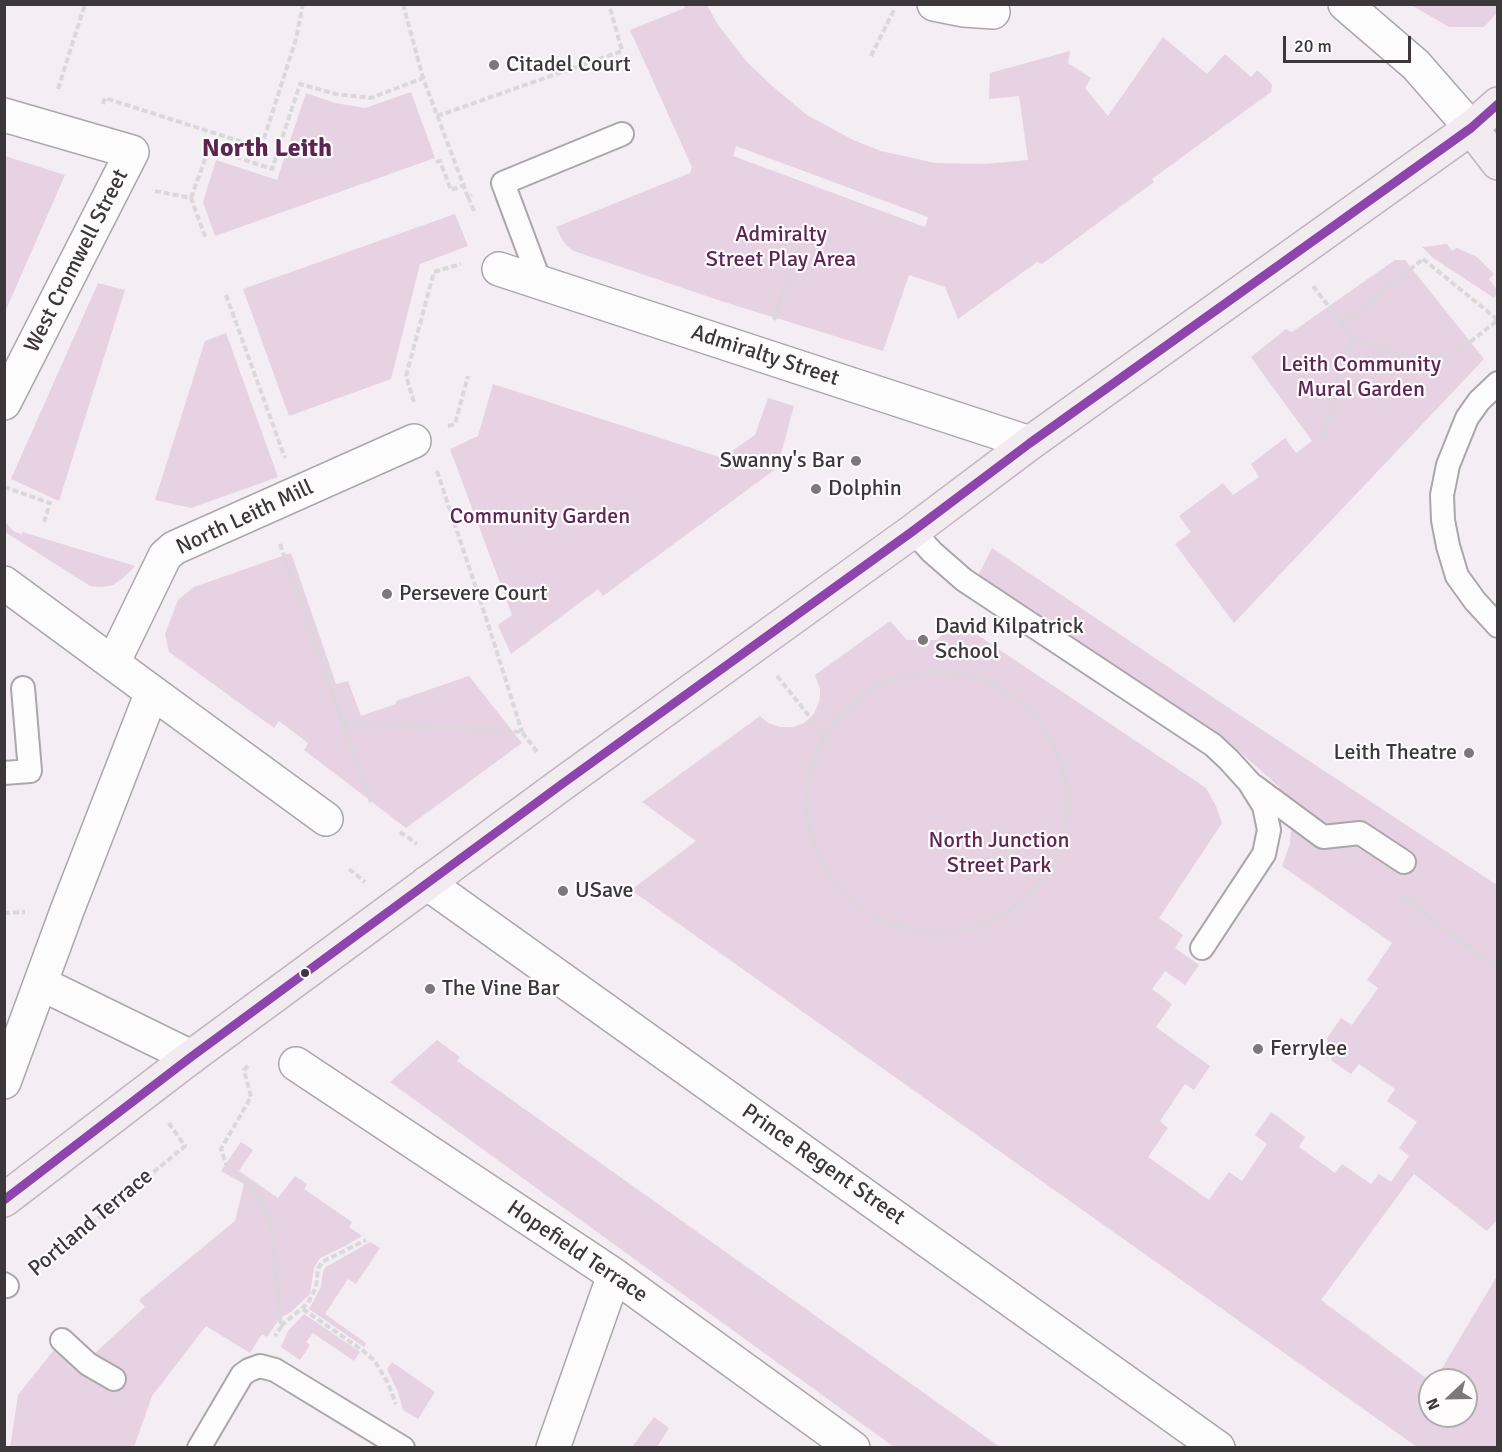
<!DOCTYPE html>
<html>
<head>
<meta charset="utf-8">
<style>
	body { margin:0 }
	#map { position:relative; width:1502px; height:1452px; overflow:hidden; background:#f4edf3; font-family:Signika,sans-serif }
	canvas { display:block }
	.frame { position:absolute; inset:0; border:6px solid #3c373b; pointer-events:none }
	.north { position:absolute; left:1418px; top:1368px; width:60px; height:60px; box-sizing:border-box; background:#fefbfd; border:2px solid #b0adaf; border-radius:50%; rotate:248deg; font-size:16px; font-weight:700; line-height:24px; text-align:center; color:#3c373b }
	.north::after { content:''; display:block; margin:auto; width:21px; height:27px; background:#7c777b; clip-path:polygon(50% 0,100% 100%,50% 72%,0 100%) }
	.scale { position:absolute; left:1283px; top:36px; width:128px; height:27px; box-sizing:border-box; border:3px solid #3c373b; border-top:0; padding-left:8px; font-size:18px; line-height:21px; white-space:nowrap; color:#3c373b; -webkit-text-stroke:4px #fefbfd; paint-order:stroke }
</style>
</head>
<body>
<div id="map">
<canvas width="1502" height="1452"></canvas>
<div class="frame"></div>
<div class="north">N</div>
<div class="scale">20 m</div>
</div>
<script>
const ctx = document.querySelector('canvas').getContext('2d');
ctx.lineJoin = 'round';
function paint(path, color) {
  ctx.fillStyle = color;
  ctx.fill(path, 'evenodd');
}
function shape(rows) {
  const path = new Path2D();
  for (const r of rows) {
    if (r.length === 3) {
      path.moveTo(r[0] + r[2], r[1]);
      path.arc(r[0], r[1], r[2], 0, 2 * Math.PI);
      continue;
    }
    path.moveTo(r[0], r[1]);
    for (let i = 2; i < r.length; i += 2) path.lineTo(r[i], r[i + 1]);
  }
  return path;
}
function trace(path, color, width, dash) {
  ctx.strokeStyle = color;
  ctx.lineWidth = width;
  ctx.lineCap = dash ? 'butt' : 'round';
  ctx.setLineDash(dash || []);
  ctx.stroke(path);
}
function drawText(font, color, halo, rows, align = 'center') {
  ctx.font = font + ' Signika,sans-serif';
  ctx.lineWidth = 4.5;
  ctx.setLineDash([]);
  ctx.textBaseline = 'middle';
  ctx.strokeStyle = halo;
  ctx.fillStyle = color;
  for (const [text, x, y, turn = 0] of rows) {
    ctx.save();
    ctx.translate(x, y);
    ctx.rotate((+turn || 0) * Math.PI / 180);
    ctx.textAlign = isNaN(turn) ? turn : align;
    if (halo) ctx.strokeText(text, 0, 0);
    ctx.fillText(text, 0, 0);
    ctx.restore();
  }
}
paint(shape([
	[684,5,707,5,718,25,747,62,771,85,807,115,853,140,881,151,935,163,985,164,1028,160,1019,96,989,99,990,73,1070,51,1068,63,1091,78,1085,88,1108,116,1163,37,1207,74,1225,54,1251,77,1257,70,1272,84,1271,92,1152,179,1154,182,1042,264,1037,262,958,319,945,287,909,275,883,351,721,301,574,251,567,246,562,239,556,227,690,173,692,167,630,30,685,8],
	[736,146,928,217,925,227,733,156],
	[1411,5,1497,5,1497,13,1484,27,1449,27],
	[411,92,435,158,215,236,203,202,216,160,277,180,306,93,335,103,365,108],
	[5,156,65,175,5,312,4,156],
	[455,214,468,246,420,264,391,379,289,416,243,289],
	[1447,244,1452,251,1457,248,1477,257,1494,274,1489,279,1497,290,1497,294,1494,298,1433,258,1422,247],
	[1395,260,1405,260,1484,359,1234,623,1175,544,1191,532,1179,516,1223,483,1233,495,1259,477,1251,464,1285,438,1296,453,1312,441,1251,357,1286,329,1292,332],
	[98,283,125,290,59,501,11,479],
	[226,333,278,477,191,508,155,500,205,341],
	[493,384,722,458,755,435,768,398,794,406,777,468,603,596,598,589,511,654,498,625,512,615,450,449,478,436],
	[4,520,12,530,22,535,22,532,135,566,123,578,113,585,102,587,90,586,5,532],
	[992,548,1223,704,1497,885,1497,1220,1487,1231,1414,1174,1321,1300,1430,1381,1430,1416,1466,1416,1466,1380,1435,1380,1497,1276,1497,1447,1417,1447,631,890,696,841,642,802,760,716,768,723,780,727,793,727,804,723,814,714,820,699,820,689,815,675,890,621,907,640,937,640,955,620,1206,788,1216,806,1222,823,1159,918,1183,935,1175,948,1199,965,1185,985,1165,971,1152,989,1172,1004,1156,1027,1210,1066,1194,1090,1185,1084,1160,1121,1168,1128,1148,1157,1209,1200,1229,1172,1242,1181,1267,1144,1255,1135,1271,1112,1305,1137,1299,1147,1335,1173,1342,1164,1371,1184,1379,1174,1391,1182,1409,1156,1399,1148,1417,1122,1387,1101,1395,1089,1359,1064,1351,1074,1332,1061,1327,1038,1341,1018,1352,1025,1378,988,1367,980,1392,943,1282,866,1290,844,1292,821,1289,808,1279,787,1221,735,977,578],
	[291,553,336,684,348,681,361,716,396,704,396,701,469,676,522,743,406,828,304,750,308,743,279,721,274,728,169,652,165,634,178,600,194,587],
	[437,1040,460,1057,457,1061,1000,1447,894,1447,390,1082],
	[241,1142,253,1150,239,1171,278,1198,295,1176,307,1184,304,1189,352,1222,349,1227,362,1236,345,1246,320,1258,314,1268,310,1294,291,1312,280,1318,267,1337,262,1334,250,1353,206,1326,152,1396,134,1447,10,1448,18,1395,69,1331,93,1355,145,1307,139,1300,235,1221,244,1184,221,1171],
	[370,1242,380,1248,356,1284,348,1279,325,1314,366,1343,364,1347,309,1309,321,1287,323,1271,326,1267],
	[304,1314,360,1352,354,1361,313,1333,306,1342,310,1345,300,1360,281,1347,288,1331],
	[392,1362,435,1392,418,1419,403,1410,398,1392,387,1369],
	[654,1417,669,1428,657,1447,632,1447]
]), '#e6d2e2');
const lane = shape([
	[540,282,503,183,622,134],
	[1498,383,1479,401,1467,418,1448,465,1442,495,1443,520,1448,546,1457,576,1475,601,1498,626],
	[913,531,932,552,964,580,1213,745,1229,760,1249,782,1264,806,1269,830,1264,854,1202,948],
	[4,773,30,771,23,688],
	[1254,786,1323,837,1360,833,1404,862],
	[4,1284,7,1286],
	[62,1340,88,1364,114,1379],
	[199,1448,242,1375,249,1370,260,1366,275,1370,403,1448]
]);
const street = shape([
	[934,4,964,10,993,12],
	[1345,4,1416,65,1471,128],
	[4,115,132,152,4,403],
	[499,269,1030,443],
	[4,583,152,692],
	[113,663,165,556,174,548,414,441],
	[427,883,1218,1448],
	[42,984,191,1057],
	[296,1064,614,1275,853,1448],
	[4,1082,68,908,152,692,326,819],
	[553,1448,614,1275]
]);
const primary = shape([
	[1471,128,1498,163],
	[4,1200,191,1057,562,784,913,531,1030,443,1471,128,1498,104]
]);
trace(lane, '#aba6aa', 26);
trace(street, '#aba6aa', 36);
trace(primary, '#c1b4bf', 36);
trace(shape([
	[403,4,423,78],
	[871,56,895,8],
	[58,89,85,4],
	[103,104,105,98,261,148,296,39,303,4],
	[437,116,622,51,609,4],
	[436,162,440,161,451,190,464,185],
	[155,191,191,198,206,239],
	[468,197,475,213],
	[191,198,209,148,272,169,300,84,336,94,371,98,423,78,468,197,472,195],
	[1423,259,1498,320,1460,350,1427,356,1391,352,1376,348,1355,339,1349,333,1342,324,1423,259],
	[1313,286,1342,324],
	[226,295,285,458],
	[774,320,806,224],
	[414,402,406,376,434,272,461,264],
	[448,426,455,424,468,376],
	[1322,438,1332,408,1342,353,1355,339],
	[437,471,490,630,522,732],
	[4,487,50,503,44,522],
	[280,544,371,802],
	[937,802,130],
	[777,676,825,736],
	[343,722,522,732,538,753],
	[400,832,417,844],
	[349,869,365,882],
	[1400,895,1498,969],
	[4,913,25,912],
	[248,1066,244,1070,251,1097,221,1149,226,1164,249,1185,260,1200,271,1225,281,1327,275,1336],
	[36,1270,185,1146,168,1122],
	[303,1309,362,1350,374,1360,388,1383,396,1404],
	[281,1326,308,1303,316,1287,318,1269,322,1262,366,1240]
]), '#dad8da', 4, [6, 3]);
trace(lane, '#fdfcfd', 22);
trace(street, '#fdfcfd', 33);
trace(primary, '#f2ecf1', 33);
trace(shape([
	[4,1200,191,1057,562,784,913,531,1030,443,1471,128,1498,104]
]), '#8e44ad', 9);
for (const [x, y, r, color] of [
	[494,65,6,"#7c777b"],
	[856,461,6,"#7c777b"],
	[816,489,6,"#7c777b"],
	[387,594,6,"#7c777b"],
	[923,640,6,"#7c777b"],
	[1469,753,6,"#7c777b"],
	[563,891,6,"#7c777b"],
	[305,973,5,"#3c373b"],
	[430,989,6,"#7c777b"],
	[1258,1049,6,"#7c777b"]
]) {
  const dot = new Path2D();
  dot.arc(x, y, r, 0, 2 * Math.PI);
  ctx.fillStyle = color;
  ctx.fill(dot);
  trace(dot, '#fefbfd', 2);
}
drawText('22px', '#3c373b', '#fefbfd', [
	["Citadel Court",506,65],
	["Swanny's Bar",844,461,"right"],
	["Dolphin",828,489],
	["Persevere Court",399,594],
	["David Kilpatrick",935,627],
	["School",935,652],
	["Leith Theatre",1457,753,"right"],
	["USave",575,891],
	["The Vine Bar",442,989],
	["Ferrylee",1270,1049]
], 'left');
drawText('22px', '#5e2555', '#fefbfd', [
	["Admiralty",781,235],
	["Street Play Area",781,260],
	["Leith Community",1361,365],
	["Mural Garden",1361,390],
	["Community Garden",540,517],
	["North Junction",999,841],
	["Street Park",999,866]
]);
drawText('22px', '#3c373b', '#fefbfd', [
	["West Cromwell Street",77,261,-63],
	["Admiralty Street",765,356,18],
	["North Leith Mill",245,518,-25],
	["Prince Regent Street",823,1165,35],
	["Portland Terrace",91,1223,-40],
	["Hopefield Terrace",577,1252,34]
]);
drawText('bold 26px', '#5b2552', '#fefbfd', [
	["North Leith",267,149]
]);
</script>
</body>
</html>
